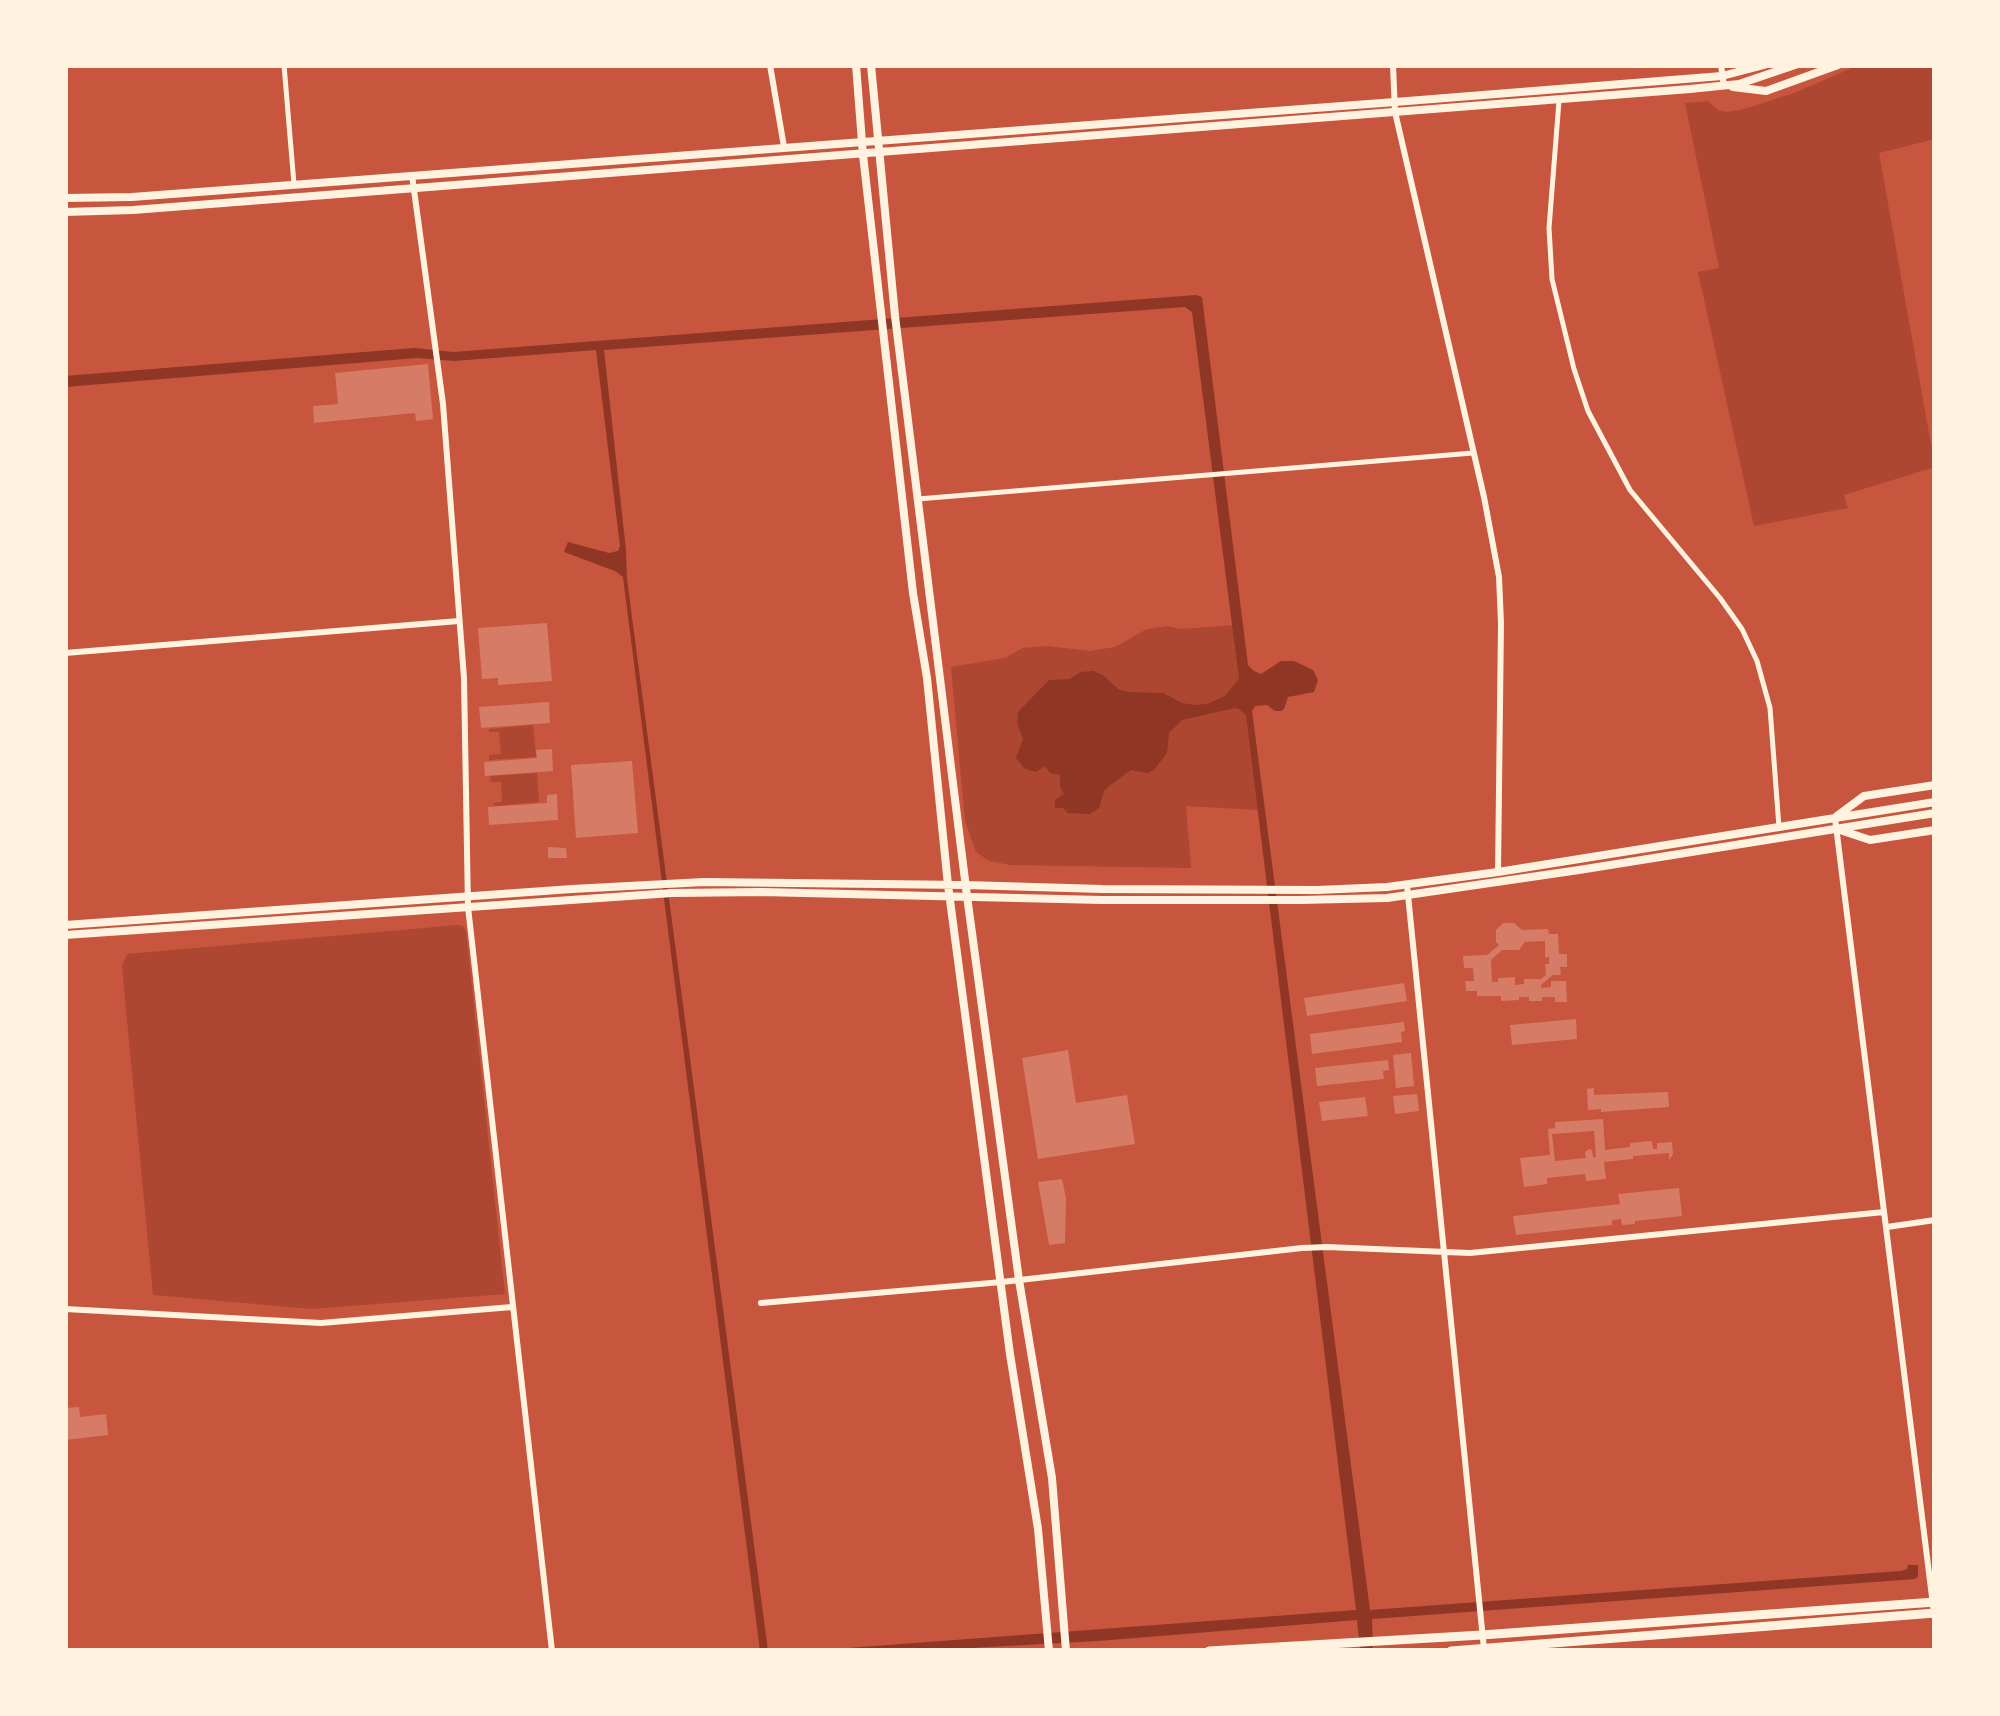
<!DOCTYPE html>
<html>
<head>
<meta charset="utf-8">
<style>
	body { margin:0 }
	#map { position:relative; width:2000px; height:1716px; overflow:hidden; background:#c8553d; font-family:"Public Sans",sans-serif }
	canvas { display:block }
	.frame { position:absolute; inset:0; border:68px solid #fff3e0; pointer-events:none }
</style>
</head>
<body>
<div id="map">
<canvas width="2000" height="1716"></canvas>
<div class="frame"></div>
</div>
<script>
const ctx = document.querySelector('canvas').getContext('2d');
ctx.lineJoin = 'round';
function paint(path, color) {
  ctx.fillStyle = color;
  ctx.fill(path, 'evenodd');
}
function shape(rows) {
  const path = new Path2D();
  for (const r of rows) {
    path.moveTo(r[0], r[1]);
    for (let i = 2; i < r.length; i += 2) path.lineTo(r[i], r[i + 1]);
  }
  return path;
}
function trace(path, color, width, dash) {
  ctx.strokeStyle = color;
  ctx.lineWidth = width;
  ctx.lineCap = dash ? 'butt' : 'round';
  ctx.setLineDash(dash || []);
  ctx.stroke(path);
}
paint(shape([
	[1859,65,1935,65,1935,139,1879,153,1935,467,1844,495,1848,508,1754,526,1698,272,1719,268,1685,103,1708,101,1718,110,1726,112,1744,109,1794,93],
	[1235,625,1258,810,1186,806,1191,868,1010,865,989,861,976,852,965,821,951,667,1005,658,1023,648,1048,646,1089,651,1115,647,1147,629,1167,626,1180,629],
	[533,725,536,757,489,760,489,755,501,754,499,732,489,732,489,729],
	[537,773,539,802,494,806,494,803,502,802,501,782,491,782,490,776],
	[458,925,463,926,466,931,505,1294,312,1309,153,1295,122,967,127,954]
]), '#ae4732');
paint(shape([
	[1196,295,1202,297,1248,665,1254,671,1261,674,1281,661,1294,661,1313,670,1318,680,1314,692,1288,697,1284,709,1281,711,1275,711,1267,705,1255,706,1252,711,1370,1610,1901,1571,1907,1569,1908,1565,1918,1565,1918,1576,1915,1579,1372,1619,1373,1651,1360,1651,1357,1620,1098,1641,916,1651,808,1651,1356,1610,1246,715,1239,709,1235,708,1182,720,1169,733,1167,753,1154,770,1147,773,1131,770,1109,786,1104,791,1099,808,1090,814,1068,813,1063,808,1055,808,1055,800,1064,794,1060,787,1060,775,1050,773,1045,766,1036,772,1025,769,1016,758,1023,739,1017,723,1018,712,1049,680,1069,679,1081,672,1093,671,1103,675,1118,689,1129,692,1163,693,1182,703,1194,705,1207,704,1225,696,1239,679,1192,312,1185,307,604,350,626,550,627,579,768,1651,760,1651,623,577,615,571,564,552,568,542,609,553,618,551,620,546,596,350,454,361,417,358,65,387,65,376,414,348,453,352]
]), '#8f3625');
paint(shape([
	[428,364,433,419,416,421,415,413,314,423,313,406,338,404,335,373],
	[547,623,552,681,498,685,498,678,482,679,478,628],
	[549,702,550,723,481,728,479,707],
	[552,749,553,771,485,776,484,762,537,758,536,750],
	[632,761,638,833,576,838,571,765],
	[557,794,558,820,489,825,488,807,547,803,547,795],
	[548,847,566,848,567,858,548,858],
	[1503,923,1514,923,1522,930,1548,929,1549,934,1558,934,1559,954,1567,954,1567,967,1560,967,1561,975,1553,975,1541,985,1541,988,1551,987,1551,981,1566,981,1567,1002,1555,1002,1555,997,1542,997,1542,1001,1529,1001,1529,997,1519,997,1519,1000,1501,1001,1501,996,1477,996,1477,991,1466,991,1465,981,1474,981,1473,968,1464,968,1463,956,1487,955,1499,945,1496,942,1496,930],
	[1545,941,1545,958,1549,957,1549,964,1545,964,1546,975,1541,979,1524,979,1524,984,1515,985,1515,977,1498,978,1498,982,1492,982,1491,960,1502,950,1519,950,1525,942],
	[1404,983,1407,1001,1307,1016,1304,998],
	[1576,1019,1577,1039,1512,1045,1510,1025],
	[1404,1022,1405,1031,1401,1032,1402,1042,1312,1054,1310,1034],
	[1068,1050,1076,1103,1127,1095,1135,1144,1038,1159,1022,1058],
	[1411,1053,1414,1086,1396,1088,1393,1055],
	[1388,1060,1389,1070,1383,1071,1384,1079,1317,1086,1315,1068],
	[1594,1088,1594,1095,1668,1092,1669,1107,1601,1112,1601,1109,1588,1110,1587,1089],
	[1417,1094,1419,1111,1395,1114,1393,1096],
	[1365,1097,1368,1116,1322,1121,1319,1102],
	[1603,1119,1605,1150,1630,1147,1630,1143,1652,1141,1653,1149,1657,1149,1657,1143,1672,1142,1673,1154,1669,1160,1669,1153,1633,1156,1633,1159,1604,1162,1606,1179,1586,1181,1585,1174,1547,1178,1547,1184,1524,1187,1520,1158,1550,1155,1548,1129,1555,1128,1555,1122],
	[1594,1131,1596,1157,1593,1157,1592,1150,1589,1149,1585,1152,1586,1158,1555,1161,1552,1134],
	[1062,1179,1066,1198,1065,1243,1049,1245,1038,1182],
	[1679,1188,1682,1216,1635,1221,1635,1224,1622,1225,1621,1219,1612,1220,1612,1225,1516,1235,1513,1216,1620,1204,1618,1194],
	[79,1407,80,1417,106,1414,108,1435,65,1440,65,1408]
]), '#d67c66');
trace(shape([
	[284,65,294,184],
	[1559,101,1549,228,1552,279,1574,369,1588,411,1630,490,1720,598,1742,629,1757,661,1770,708,1779,827],
	[918,499,1473,453],
	[1934,1613,1935,1624]
]), '#fff3e0', 5);
trace(shape([
	[770,65,784,147],
	[1393,65,1395,112,1484,497,1499,577,1501,623,1498,872],
	[1721,65,1724,86],
	[412,175,443,404,464,678,468,907,552,1651],
	[65,653,459,621],
	[1835,818,1934,1613],
	[1407,885,1484,1649],
	[1887,1227,1935,1220],
	[761,1303,1002,1282,1302,1248,1327,1247,1470,1253,1884,1212],
	[65,1309,321,1323,512,1307]
]), '#fff3e0', 6);
trace(shape([
	[856,65,863,155,913,593,927,678,948,885,1010,1354,1038,1529,1049,1651],
	[871,65,895,316,967,896,1019,1280,1052,1478,1066,1651],
	[1733,87,1766,91,1838,65],
	[65,198,132,197,1395,102,1722,76,1764,65],
	[65,212,133,210,1690,89,1739,84,1795,65],
	[1837,816,1864,796,1935,785],
	[1840,830,1870,840,1935,830],
	[65,925,572,889,704,882,966,885,1102,889,1317,890,1387,887,1498,872,1935,802],
	[65,935,672,893,762,892,1102,900,1300,900,1387,898,1579,870,1935,813]
]), '#fff3e0', 8);
trace(shape([
	[1209,1651,1482,1635,1935,1602],
	[1451,1651,1935,1613]
]), '#fff3e0', 9);
</script>
</body>
</html>
